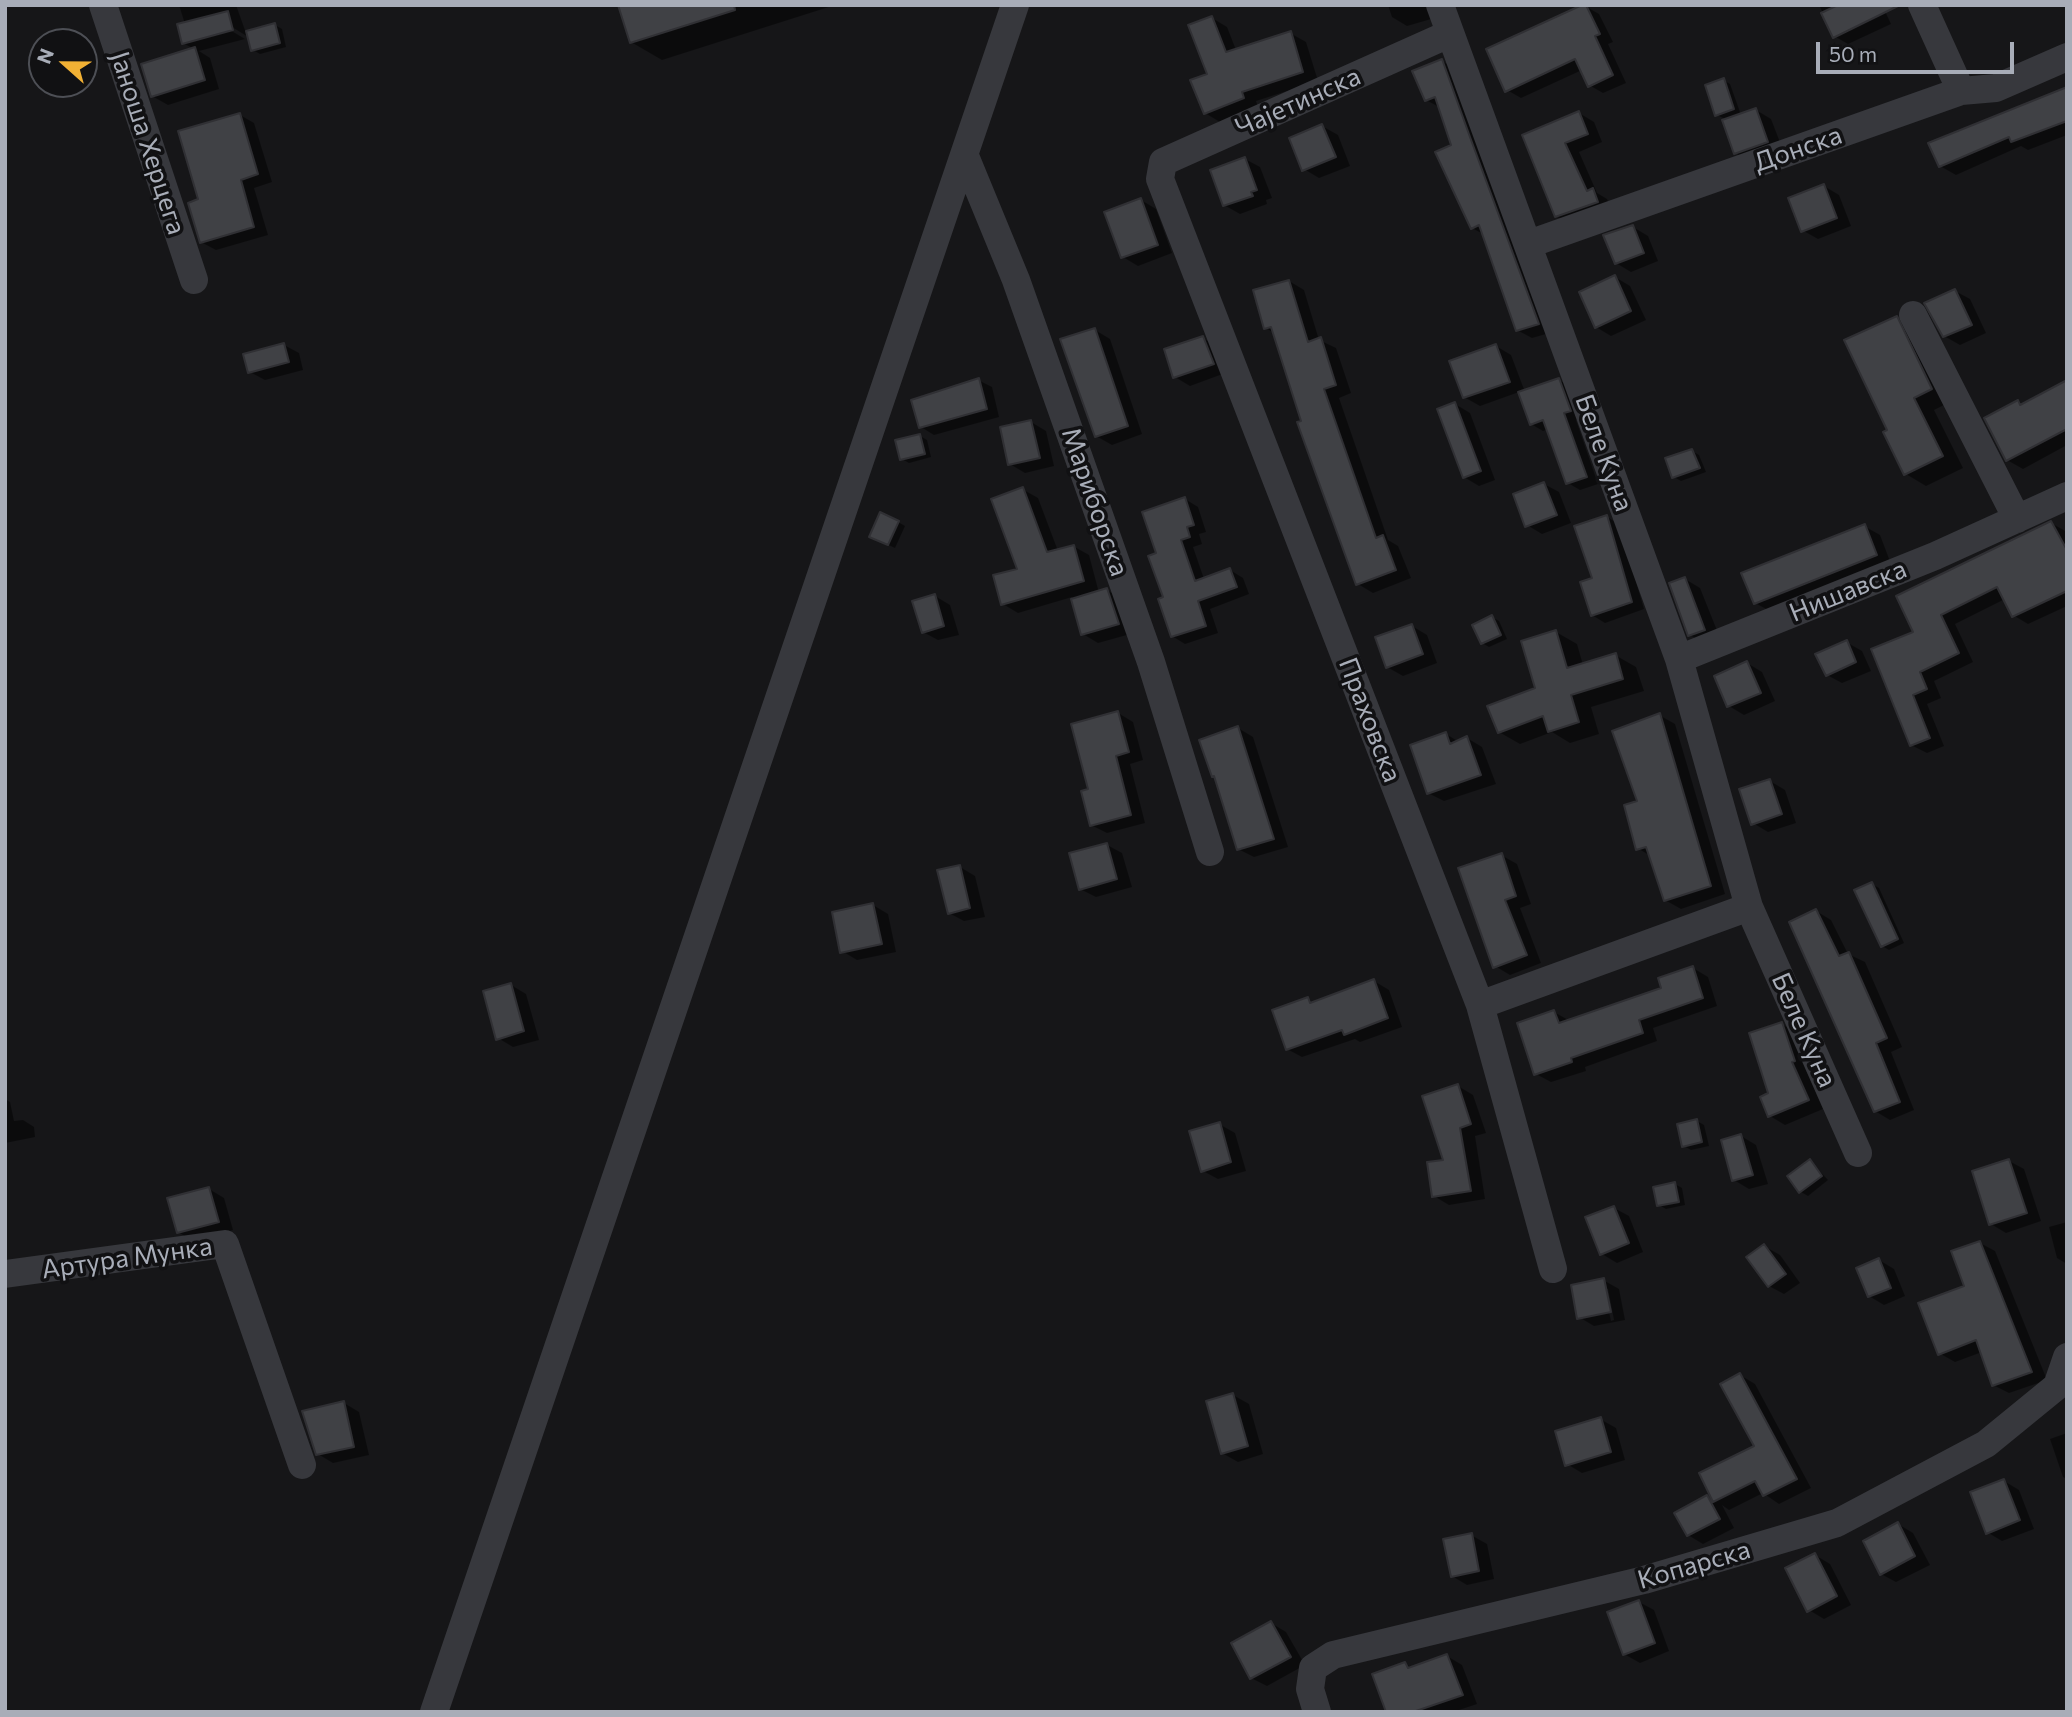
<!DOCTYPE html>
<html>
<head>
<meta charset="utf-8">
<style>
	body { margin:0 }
	#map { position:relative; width:2072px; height:1717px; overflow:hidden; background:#161618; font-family:Commissioner,sans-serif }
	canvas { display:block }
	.frame { position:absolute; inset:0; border:7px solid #a8adb8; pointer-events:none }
	.north { position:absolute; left:28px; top:28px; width:70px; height:70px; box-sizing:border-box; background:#111113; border:2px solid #4d4f55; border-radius:50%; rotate:291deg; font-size:19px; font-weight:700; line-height:28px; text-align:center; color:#a8adb8 }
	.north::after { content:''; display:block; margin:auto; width:24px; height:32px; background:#f2b134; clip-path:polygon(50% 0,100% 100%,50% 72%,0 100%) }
	.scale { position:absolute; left:1816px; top:42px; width:198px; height:32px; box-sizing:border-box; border:4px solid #a8adb8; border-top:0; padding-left:9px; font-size:21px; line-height:24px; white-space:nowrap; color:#a8adb8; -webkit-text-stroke:5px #111113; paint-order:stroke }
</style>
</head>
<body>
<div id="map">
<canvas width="2072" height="1717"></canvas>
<div class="frame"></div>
<div class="north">N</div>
<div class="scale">50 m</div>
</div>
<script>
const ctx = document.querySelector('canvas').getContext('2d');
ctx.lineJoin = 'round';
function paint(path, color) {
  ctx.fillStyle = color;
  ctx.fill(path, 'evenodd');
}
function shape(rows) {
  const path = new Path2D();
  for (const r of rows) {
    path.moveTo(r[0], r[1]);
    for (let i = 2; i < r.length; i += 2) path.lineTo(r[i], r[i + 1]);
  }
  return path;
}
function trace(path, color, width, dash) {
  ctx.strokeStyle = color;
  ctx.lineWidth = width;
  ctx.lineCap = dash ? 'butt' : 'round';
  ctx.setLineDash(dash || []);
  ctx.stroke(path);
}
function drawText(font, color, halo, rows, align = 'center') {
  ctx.font = font + ' Commissioner,sans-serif';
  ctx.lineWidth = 7;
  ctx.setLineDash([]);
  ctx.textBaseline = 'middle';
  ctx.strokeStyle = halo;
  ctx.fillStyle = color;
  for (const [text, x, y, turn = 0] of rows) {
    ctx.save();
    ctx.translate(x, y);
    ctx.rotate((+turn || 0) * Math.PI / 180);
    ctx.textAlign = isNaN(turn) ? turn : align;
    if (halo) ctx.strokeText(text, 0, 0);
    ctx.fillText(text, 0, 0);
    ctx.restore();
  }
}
paint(shape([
	[179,5,236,5,246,33,275,25,282,29,286,47,260,54,253,50,250,38,227,24,225,27,245,39,199,51,210,58,219,89,168,105,152,96,194,49,183,43,185,24],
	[620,5,835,5,662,60,631,42],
	[1388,5,1435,5,1438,17,1407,26,1392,17],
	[1819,5,1882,5,1891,24,1848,44,1834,36],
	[1585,6,1599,14,1613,42,1608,44,1626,83,1603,93,1589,85,1582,70,1521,98,1507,90],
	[1212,18,1227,27,1236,50,1290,33,1306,42,1318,81,1256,101,1258,107,1220,122,1205,113],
	[1442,61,1457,70,1553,332,1532,338,1517,330,1485,235,1472,228,1454,146,1441,108,1426,100],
	[1723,80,1730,84,1741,115,1756,110,1771,119,1783,150,1751,161,1735,153,1727,120,1717,115],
	[2067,95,2067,135,2028,150,2021,146,1956,175,1940,166],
	[1579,113,1594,122,1602,142,1579,152,1597,193,1607,199,1612,210,1571,225,1556,216,1525,136],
	[240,115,254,123,272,182,254,188,268,235,216,250,201,242,200,201],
	[1322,126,1338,135,1350,166,1319,178,1304,169],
	[1245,159,1260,167,1272,198,1266,200,1267,204,1240,214,1224,205],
	[1824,186,1839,195,1851,226,1818,239,1802,230],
	[1141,200,1156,209,1172,253,1138,266,1123,257],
	[1633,227,1648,236,1658,261,1631,272,1616,263],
	[1615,277,1630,286,1646,320,1611,336,1596,327],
	[1289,281,1304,290,1319,340,1336,348,1351,393,1339,398,1388,540,1398,546,1411,578,1373,593,1358,584,1274,333,1266,328],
	[1955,291,1970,299,1986,333,1960,345,1944,336],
	[1897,318,1917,330,1952,401,1934,410,1963,468,1926,486,1906,474,1889,431],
	[1095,330,1110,339,1142,434,1112,445,1096,436,1062,341],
	[1203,338,1218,347,1228,372,1190,386,1175,377],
	[284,345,299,353,303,370,265,380,250,372],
	[1496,346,1511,355,1525,392,1559,380,1571,387,1582,418,1576,420,1598,484,1580,490,1568,483,1548,429,1543,431,1531,424,1519,392,1480,406,1464,397],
	[978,380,992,387,999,417,934,435,921,427],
	[2067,382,2067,445,2023,469,2007,460,2018,402,2023,405],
	[1455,404,1470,413,1495,480,1479,486,1464,477],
	[1031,422,1046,431,1054,466,1025,473,1010,464],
	[920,436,927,440,931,457,909,463,902,459],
	[1692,451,1699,455,1706,472,1681,481,1674,477],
	[1544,484,1559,492,1571,523,1542,534,1527,525],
	[1022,489,1038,498,1058,551,1073,546,1089,555,1099,593,1107,590,1122,599,1134,633,1098,643,1083,634,1072,597,1018,613,1003,604,1019,570],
	[1185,499,1198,507,1206,532,1199,534,1202,544,1193,547,1204,579,1230,570,1243,578,1249,594,1210,609,1218,633,1185,644,1172,636,1158,554],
	[1607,517,1619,524,1644,609,1605,623,1592,615,1594,579],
	[898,522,905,526,895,548,878,540],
	[2051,523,2067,532,2067,606,2028,624,2013,615,2005,599,1955,624,1973,662,1934,681,1941,698,1927,704,1944,746,1927,753,1911,745,1915,633],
	[1864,526,1880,535,1891,564,1770,611,1755,603],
	[1685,579,1700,588,1720,638,1705,644,1690,635],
	[935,596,950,605,959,635,938,640,923,632],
	[1492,617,1499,621,1507,639,1489,647,1482,643],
	[1412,626,1427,635,1437,663,1403,676,1387,667],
	[1556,632,1577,644,1583,665,1615,655,1636,667,1644,691,1591,707,1599,734,1570,743,1552,732,1520,744,1499,732,1537,689],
	[1846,642,1862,651,1871,671,1842,683,1827,675],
	[1747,663,1762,672,1775,701,1744,715,1729,706],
	[1118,713,1133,722,1143,760,1130,764,1145,823,1107,833,1091,825,1090,790],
	[1659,715,1675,724,1725,894,1681,909,1665,900,1651,856,1637,848,1639,802],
	[1238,728,1253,737,1288,847,1254,857,1238,849],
	[1446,734,1459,742,1467,738,1482,747,1496,784,1444,801,1428,793],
	[1770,781,1785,790,1796,823,1768,832,1753,823],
	[1107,845,1122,853,1132,887,1096,897,1080,889],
	[1501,855,1517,864,1531,904,1520,908,1541,963,1510,975,1495,966],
	[960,867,975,876,985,917,964,921,949,913],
	[1872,884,1879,888,1904,943,1889,950,1882,946],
	[873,905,888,914,896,952,857,960,842,951],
	[1816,911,1831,920,1848,954,1865,962,1902,1047,1891,1052,1914,1110,1890,1120,1875,1111],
	[1693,968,1708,977,1717,1006,1653,1028,1657,1041,1585,1067,1586,1071,1551,1082,1536,1074,1554,1012,1570,1021,1664,989],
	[1374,981,1389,990,1402,1027,1360,1042,1355,1039,1302,1057,1287,1049,1307,999,1314,1003],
	[511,985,526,994,539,1040,513,1047,498,1038],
	[1781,1024,1797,1032,1806,1070,1823,1109,1785,1125,1770,1116],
	[1458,1086,1473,1095,1486,1133,1475,1136,1485,1199,1449,1205,1434,1196,1445,1161],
	[5,1099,10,1102,14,1121,23,1120,34,1127,35,1137,5,1143],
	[1697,1121,1704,1125,1709,1146,1691,1150,1684,1146],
	[1219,1124,1235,1133,1246,1171,1218,1179,1203,1171],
	[1741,1136,1756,1145,1768,1184,1749,1189,1734,1180],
	[1810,1161,1828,1180,1808,1196,1801,1192],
	[2009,1161,2024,1169,2041,1221,2006,1233,1991,1224],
	[1675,1184,1682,1188,1685,1205,1666,1209,1659,1205],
	[209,1189,224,1198,233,1230,193,1241,178,1232],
	[1614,1208,1629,1216,1643,1252,1617,1263,1602,1254],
	[2067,1222,2067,1264,2057,1258,2049,1227],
	[1980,1243,1995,1251,2047,1380,2009,1393,1993,1385,1982,1352,1955,1362,1939,1353],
	[1764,1246,1780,1255,1800,1283,1784,1294,1769,1286],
	[1879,1260,1894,1269,1905,1296,1884,1305,1869,1296],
	[1603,1280,1619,1289,1625,1320,1594,1326,1579,1317],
	[1604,1289,1608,1289,1614,1320,1611,1321],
	[1740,1375,1755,1384,1811,1488,1779,1504,1763,1493,1729,1510,1722,1505,1734,1528,1703,1544,1688,1535,1707,1497,1714,1502,1701,1474,1756,1447],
	[1233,1395,1249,1404,1263,1454,1238,1462,1222,1453],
	[344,1403,359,1412,369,1455,333,1463,318,1454],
	[1600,1419,1616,1428,1625,1460,1582,1473,1567,1464],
	[2067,1433,2067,1479,2063,1477,2050,1439],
	[2004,1481,2019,1490,2034,1529,2002,1541,1987,1532],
	[1898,1524,1913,1533,1930,1565,1896,1582,1881,1574],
	[1471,1535,1487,1544,1494,1579,1467,1585,1452,1576],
	[1815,1555,1830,1564,1851,1605,1824,1619,1809,1610],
	[1639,1602,1654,1610,1669,1651,1640,1663,1624,1654],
	[1271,1623,1286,1632,1305,1665,1267,1686,1251,1678],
	[1447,1656,1462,1665,1477,1704,1453,1712,1387,1712,1405,1664,1413,1668]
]), '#0007');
const building = shape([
	[618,5,734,5,735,10,630,43,618,5],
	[1582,5,1586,5,1600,34,1595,36,1613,75,1588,87,1575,59,1505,92,1486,49,1582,5],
	[1838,5,1900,5,1833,38,1821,13,1838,5],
	[228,11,233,30,182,44,177,24,228,11],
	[1212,16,1226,52,1291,31,1303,72,1242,92,1244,98,1204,114,1190,80,1207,74,1188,25,1212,16],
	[275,23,280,43,251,51,246,31,275,23],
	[195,47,205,80,151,97,141,64,195,47],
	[1442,59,1470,137,1539,324,1516,331,1479,225,1471,229,1435,152,1451,145,1435,97,1425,101,1412,71,1442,59],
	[1724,78,1734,109,1715,116,1705,85,1724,78],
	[2067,87,2067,121,2011,142,2009,137,1939,167,1928,143,2067,87],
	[1756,108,1768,142,1734,154,1722,120,1756,108],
	[1579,111,1588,134,1565,143,1587,191,1593,188,1598,202,1555,217,1522,135,1579,111],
	[240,113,258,174,241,180,254,227,200,243,188,203,198,199,178,131,240,113],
	[1322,124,1336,157,1302,171,1289,138,1322,124],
	[1245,157,1257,190,1251,192,1253,196,1223,206,1210,170,1245,157],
	[1824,184,1837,218,1801,232,1788,198,1824,184],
	[1141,198,1158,245,1121,258,1104,212,1141,198],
	[1633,225,1644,253,1615,264,1603,235,1633,225],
	[1615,275,1631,311,1595,328,1579,292,1615,275],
	[1289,280,1308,342,1321,337,1336,385,1324,389,1376,538,1383,535,1396,570,1356,585,1297,422,1301,421,1271,327,1264,329,1253,290,1289,280],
	[1955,289,1972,325,1943,337,1924,303,1955,289],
	[1897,316,1932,389,1914,398,1943,456,1904,475,1883,432,1887,430,1844,340,1897,316],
	[1095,328,1128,426,1095,437,1060,339,1095,328],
	[1203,336,1214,364,1173,378,1164,349,1203,336],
	[284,343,289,362,248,373,243,354,284,343],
	[1496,344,1510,382,1463,398,1449,361,1496,344],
	[979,378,987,409,919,428,911,400,979,378],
	[1559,378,1571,411,1564,413,1587,477,1566,484,1543,420,1530,425,1518,392,1559,378],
	[2067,380,2067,429,2006,461,1984,418,2018,400,2020,405,2067,380],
	[1455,402,1481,471,1463,478,1437,409,1455,402],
	[1031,420,1040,458,1008,465,1000,427,1031,420],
	[920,434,925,454,900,460,895,440,920,434],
	[1692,449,1700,468,1672,478,1665,458,1692,449],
	[1544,482,1557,515,1525,527,1513,494,1544,482],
	[1023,487,1047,552,1074,545,1084,581,1001,605,993,575,1017,569,991,499,1023,487],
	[1185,497,1194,525,1187,527,1190,537,1181,540,1195,581,1230,568,1237,587,1198,601,1206,626,1171,637,1158,599,1163,597,1148,556,1156,553,1142,512,1185,497],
	[880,512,899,521,888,545,869,537,880,512],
	[1607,515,1632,602,1591,616,1580,582,1592,578,1574,526,1607,515],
	[2051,521,2067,550,2067,591,2012,617,1997,587,1941,615,1959,653,1920,672,1927,689,1913,695,1930,738,1910,746,1871,649,1913,632,1896,596,2051,521],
	[1865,524,1877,555,1754,604,1741,573,1865,524],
	[1685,577,1705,630,1688,636,1669,583,1685,577],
	[1107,588,1119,624,1081,635,1071,599,1107,588],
	[935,594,944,626,922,633,912,601,935,594],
	[1492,615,1501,635,1481,644,1472,625,1492,615],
	[1412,624,1423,654,1386,668,1375,637,1412,624],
	[1556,630,1567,668,1616,653,1623,679,1571,695,1579,722,1548,732,1543,716,1498,733,1487,706,1535,688,1521,641,1556,630],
	[1847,640,1856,662,1826,676,1815,654,1847,640],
	[1747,661,1761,693,1727,707,1714,676,1747,661],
	[1118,711,1129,752,1116,756,1131,815,1090,826,1081,791,1088,789,1071,724,1118,711],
	[1660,713,1711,886,1664,901,1646,847,1636,850,1624,805,1637,801,1612,731,1660,713],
	[1238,726,1274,839,1237,850,1214,776,1212,777,1199,740,1238,726],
	[1446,732,1450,744,1467,736,1481,775,1427,794,1410,745,1446,732],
	[1770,779,1782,814,1751,825,1739,789,1770,779],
	[1107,843,1117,879,1079,890,1069,853,1107,843],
	[1502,853,1516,896,1505,900,1527,955,1493,968,1458,868,1502,853],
	[960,865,970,908,948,914,937,870,960,865],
	[1872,882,1898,939,1881,947,1854,890,1872,882],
	[873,903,882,944,840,953,832,912,873,903],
	[1816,909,1839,956,1849,952,1887,1038,1876,1043,1900,1102,1874,1112,1789,922,1816,909],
	[1693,966,1703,998,1639,1020,1643,1033,1571,1058,1572,1062,1534,1075,1517,1023,1554,1010,1559,1023,1661,988,1658,978,1693,966],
	[1374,979,1388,1018,1344,1035,1342,1030,1286,1050,1272,1010,1308,997,1310,1003,1374,979],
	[511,983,524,1031,496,1040,483,991,511,983],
	[1782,1022,1795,1061,1792,1062,1809,1100,1768,1117,1760,1097,1768,1093,1749,1033,1782,1022],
	[1458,1084,1471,1124,1460,1128,1471,1191,1432,1197,1427,1162,1443,1160,1422,1096,1458,1084],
	[1697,1119,1702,1142,1682,1147,1677,1124,1697,1119],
	[1220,1122,1231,1162,1201,1172,1189,1131,1220,1122],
	[1741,1134,1753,1175,1732,1181,1721,1140,1741,1134],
	[1810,1159,1822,1176,1799,1193,1787,1176,1810,1159],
	[2009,1159,2027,1213,1989,1225,1972,1171,2009,1159],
	[1675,1182,1679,1202,1657,1206,1653,1187,1675,1182],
	[209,1187,219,1222,177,1233,167,1198,209,1187],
	[1614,1206,1629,1243,1600,1255,1585,1217,1614,1206],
	[1980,1241,2032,1372,1992,1386,1976,1340,1938,1355,1918,1303,1964,1286,1951,1251,1980,1241],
	[1764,1244,1786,1274,1768,1287,1746,1257,1764,1244],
	[1879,1258,1891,1288,1868,1297,1856,1268,1879,1258],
	[1604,1278,1611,1312,1577,1319,1571,1285,1604,1278],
	[1740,1373,1797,1479,1763,1496,1755,1481,1713,1502,1699,1473,1754,1446,1720,1384,1740,1373],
	[1233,1393,1248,1446,1221,1454,1206,1401,1233,1393],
	[344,1401,354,1447,316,1455,302,1411,344,1401],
	[1601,1417,1611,1452,1565,1466,1555,1431,1601,1417],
	[2004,1479,2020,1520,1986,1534,1970,1492,2004,1479],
	[1707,1495,1720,1519,1687,1536,1674,1513,1707,1495],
	[1898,1522,1915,1556,1880,1575,1863,1541,1898,1522],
	[1472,1533,1479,1571,1451,1577,1443,1539,1472,1533],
	[1815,1553,1837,1596,1807,1612,1785,1568,1815,1553],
	[1639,1600,1655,1643,1623,1655,1607,1612,1639,1600],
	[1271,1621,1291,1657,1250,1679,1231,1643,1271,1621],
	[1447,1654,1463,1695,1413,1712,1386,1712,1372,1674,1405,1662,1408,1668,1447,1654]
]);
paint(building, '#404145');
trace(building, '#303034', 2);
trace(shape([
	[103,5,194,280],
	[1440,5,1679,659,1749,907,1858,1153],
	[1922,5,1961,91],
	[1449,34,1163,162,1160,179,1480,1005,1553,1269],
	[965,156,1016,280,1151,662,1210,852],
	[1529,244,1961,91,1996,88,2067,57],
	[1913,315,2017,519],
	[1679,659,1935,556,2067,496],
	[1480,1005,1749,907],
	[5,1274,225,1244,302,1465],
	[434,1712,1015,5],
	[1317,1712,1310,1689,1313,1668,1333,1655,1644,1580,1837,1523,1986,1444,2057,1386,2067,1357]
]), '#37383d', 28);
drawText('26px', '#a8adb8', '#111113', [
	["Чајетинска",1298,102,-24],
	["Јаноша Херцега",148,143,72],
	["Донска",1798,149,-19],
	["Беле Куна",1604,453,70],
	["Мариборска",1095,502,71],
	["Нишавска",1848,591,-22],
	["Праховска",1370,720,69],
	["Беле Куна",1804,1030,66],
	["Артура Мунка",127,1258,-8],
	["Копарска",1694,1565,-16]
]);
</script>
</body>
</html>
